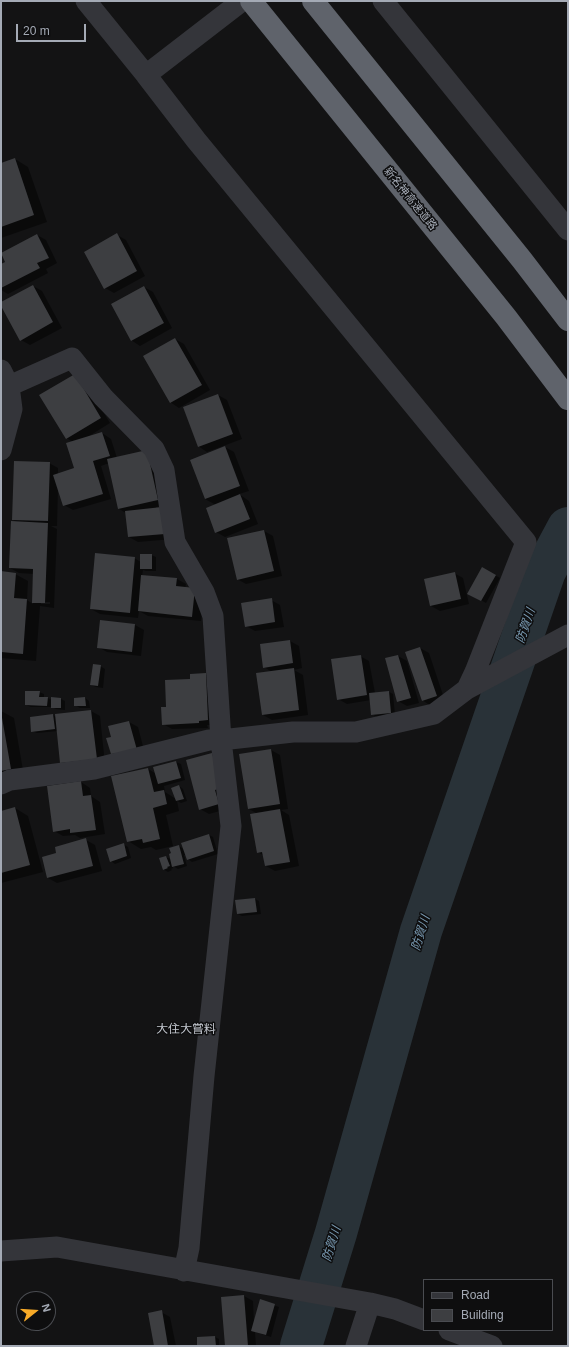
<!DOCTYPE html>
<html>
<head>
<meta charset="utf-8">
<style>
	body { margin:0 }
	#map { position:relative; width:569px; height:1347px; overflow:hidden; background:#131314; font-family:Arial,sans-serif }
	canvas { display:block }
	.frame { position:absolute; inset:0; border:2px solid #a4aab5; pointer-events:none }
	.legend { position:absolute; left:423px; top:1279px; width:130px; height:52px; box-sizing:border-box; background:#0e0e0f; border:1px solid #4a4c51; margin:0; padding:5px 7px; list-style:none; font-size:12px; color:#a4aab5 }
	.legend li { display:flex; align-items:center; gap:8px; height:20px }
	.legend b { width:20px; border:1px solid #4a4c51 }
	.north { position:absolute; left:16px; top:1291px; width:40px; height:40px; box-sizing:border-box; background:#0e0e0f; border:1px solid #4a4c51; border-radius:50%; rotate:73deg; font-size:11px; font-weight:700; line-height:16px; text-align:center; color:#a4aab5 }
	.north::after { content:''; display:block; margin:auto; width:14px; height:18px; background:#f7aa28; clip-path:polygon(50% 0,100% 100%,50% 72%,0 100%) }
	.scale { position:absolute; left:16px; top:24px; width:70px; height:18px; box-sizing:border-box; border:2px solid #a4aab5; border-top:0; padding-left:5px; font-size:12px; line-height:14px; white-space:nowrap; color:#a4aab5; -webkit-text-stroke:3px #0e0e0f; paint-order:stroke }
</style>
</head>
<body>
<div id="map">
<canvas width="569" height="1347"></canvas>
<div class="frame"></div>
<ul class="legend">
<li><b style="height:5px;background:#34353a"></b>Road</li>
<li><b style="height:11px;background:#3d3e41"></b>Building</li>
</ul>
<div class="north">N</div>
<div class="scale">20 m</div>
</div>
<script>
const ctx = document.querySelector('canvas').getContext('2d');
ctx.lineJoin = 'round';
function paint(path, color) {
  ctx.fillStyle = color;
  ctx.fill(path, 'evenodd');
}
function shape(rows) {
  const path = new Path2D();
  for (const r of rows) {
    path.moveTo(r[0], r[1]);
    for (let i = 2; i < r.length; i += 2) path.lineTo(r[i], r[i + 1]);
  }
  return path;
}
function trace(path, color, width, dash) {
  ctx.strokeStyle = color;
  ctx.lineWidth = width;
  ctx.lineCap = dash ? 'butt' : 'round';
  ctx.setLineDash(dash || []);
  ctx.stroke(path);
}
function drawText(font, color, halo, rows, align = 'center') {
  ctx.font = font + ' Arial,"Noto Sans JP",sans-serif';
  ctx.lineWidth = 3;
  ctx.setLineDash([]);
  ctx.textBaseline = 'middle';
  ctx.strokeStyle = halo;
  ctx.fillStyle = color;
  for (const [text, x, y, turn = 0] of rows) {
    ctx.save();
    ctx.translate(x, y);
    ctx.rotate((+turn || 0) * Math.PI / 180);
    ctx.textAlign = isNaN(turn) ? turn : align;
    if (halo) ctx.strokeText(text, 0, 0);
    ctx.fillText(text, 0, 0);
    ctx.restore();
  }
}
paint(shape([
	[15,159,28,167,47,222,1,238,1,164],
	[37,235,46,240,57,263,46,269,48,273,8,294,1,290,1,265],
	[117,235,126,240,145,276,114,293,105,288],
	[33,286,42,291,62,328,30,345,21,340,1,304],
	[144,287,153,292,172,328,140,346,131,340],
	[175,339,184,344,210,390,179,408,170,402],
	[84,380,110,423,86,438,102,433,111,439,117,458,147,451,167,505,156,507,156,509,173,539,138,542,129,537,126,513,119,509,109,463,101,466,111,499,73,510,64,505,58,488,57,526,51,526,57,529,54,608,40,606,36,661,1,658,1,572,15,574,28,581,27,600,33,604,34,574,19,573,10,568,18,523,13,520,49,463,58,468,58,474,75,469,73,442,66,438],
	[41,602,50,602,50,604,41,604],
	[218,395,227,400,242,439,207,452,198,446],
	[225,447,234,452,249,491,239,494,249,501,258,524,225,537,216,532,216,505,205,499],
	[264,531,273,536,282,576,246,584,237,579],
	[151,555,156,557,156,571,146,571,143,570,142,576,177,579,186,584,185,588,204,594,201,621,148,616,139,611,138,618,100,614,91,609,134,558,141,562],
	[482,568,500,578,486,603,468,593],
	[454,573,463,578,469,604,440,611,431,606],
	[271,600,280,605,284,627,255,631,246,626],
	[101,621,135,625,144,630,141,656,107,652,98,647],
	[290,641,299,646,302,668,294,670,303,675,308,715,272,720,263,715,272,672,264,667],
	[420,648,429,653,445,701,431,706,422,700],
	[360,656,369,661,375,693,389,692,393,694,395,715,377,717,372,714,371,700,347,704,338,699],
	[398,656,407,661,419,703,407,706,398,701,386,659],
	[100,666,105,669,103,688,96,687,91,685],
	[205,674,214,679,217,725,207,725,208,728,172,729,163,724,167,708,191,680],
	[39,692,44,694,44,698,48,698,52,700,61,699,65,701,65,710,56,709,52,707,31,707,26,705],
	[85,698,89,701,90,708,80,708,75,705],
	[1,711,14,718,24,776,1,780],
	[91,711,100,716,105,764,58,731,37,733,32,731,53,715,56,717],
	[129,722,138,727,145,754,112,738],
	[271,750,280,755,288,809,281,810,289,815,299,866,275,871,266,866,264,856,258,852,258,814,249,809],
	[212,754,227,809,209,814,200,809],
	[176,762,181,764,185,780,164,786,165,792,176,799,179,786,183,789,187,801,181,803,177,801,179,811,166,815,173,846,156,850,151,847,141,849,128,841,112,777,148,769,155,773,154,768],
	[81,782,90,788,91,796,100,802,105,834,80,838,75,835,63,836,54,831],
	[15,808,28,816,43,872,1,883,1,812],
	[209,835,213,837,218,854,192,862,188,859,186,855,184,855,187,866,178,869,173,866,173,868,171,869,172,870,168,872,163,869,166,857,172,860,179,846,185,850],
	[86,840,95,845,102,871,57,883,48,878,58,854],
	[123,844,128,847,131,858,115,864,111,861],
	[255,899,259,901,261,914,242,916,238,914],
	[244,1296,253,1301,254,1323,261,1301,279,1307,271,1337,255,1332,256,1346,226,1346],
	[161,1312,170,1317,176,1346,155,1346],
	[215,1337,219,1339,219,1346,198,1346]
]), '#0007');
trace(shape([
	[301,1346,336,1233,421,931,545,571,568,528]
]), '#293238', 42);
paint(shape([
	[15,158,34,215,1,227,1,163],
	[117,233,137,271,104,289,84,252],
	[37,234,49,258,37,263,40,268,1,288,1,264,5,262,1,253],
	[33,285,53,322,20,341,1,306,1,302],
	[144,286,164,323,131,341,111,304],
	[175,338,202,385,170,403,143,356],
	[75,374,101,418,66,439,39,395],
	[218,394,233,434,198,447,183,407],
	[102,432,110,456,93,461,103,494,63,506,53,475,74,468,66,443],
	[225,446,240,486,205,499,190,460],
	[147,450,158,500,118,509,107,459],
	[14,461,50,462,48,521,12,520],
	[240,494,250,519,215,533,206,508],
	[162,507,165,534,128,537,125,511],
	[11,521,48,523,45,603,32,603,33,569,9,568],
	[264,530,274,571,237,580,227,538],
	[95,553,135,557,130,613,90,609],
	[140,554,152,554,152,569,140,569],
	[482,567,496,575,481,601,467,594],
	[1,571,16,573,14,598,27,599,23,654,1,652],
	[455,572,461,599,430,606,424,579],
	[141,575,177,578,176,586,195,588,192,617,138,611],
	[272,598,275,622,245,627,241,603],
	[100,620,135,624,132,652,97,648],
	[290,640,293,663,263,668,260,644],
	[420,647,437,696,422,701,405,652],
	[361,655,367,695,337,700,331,659],
	[398,655,411,698,397,702,385,658],
	[93,664,101,665,98,686,90,685],
	[294,668,299,710,262,715,256,673],
	[206,673,208,720,199,721,199,723,162,725,161,707,166,707,165,680,190,679,190,674],
	[25,691,40,691,39,697,48,697,47,706,25,705],
	[389,691,391,713,371,715,369,693],
	[51,697,61,698,61,708,51,708],
	[85,697,86,706,74,706,74,698],
	[91,710,97,759,60,763,55,714],
	[1,712,11,769,1,771],
	[53,714,55,729,31,732,30,717],
	[129,721,137,750,111,754,106,738,111,737,108,726],
	[271,749,280,804,248,809,239,754],
	[212,753,221,788,215,790,219,804,199,810,186,760],
	[176,761,181,778,158,784,153,767],
	[148,768,154,792,164,790,167,804,153,808,160,839,143,843,142,839,127,842,111,776],
	[81,781,83,796,91,795,96,830,70,833,70,829,53,832,47,786],
	[179,785,184,799,176,801,171,788],
	[15,807,30,865,1,873,1,811],
	[280,809,290,862,265,866,262,852,257,853,250,814],
	[209,834,214,851,187,860,181,843],
	[86,838,93,866,47,878,42,857,56,853,55,847],
	[124,843,127,856,110,862,106,849],
	[179,845,184,864,172,867,169,854,171,853,169,848],
	[166,856,170,866,167,867,168,868,163,870,159,858],
	[255,898,257,912,237,914,235,900],
	[244,1295,248,1346,225,1346,221,1297],
	[260,1299,275,1304,266,1335,251,1331],
	[162,1310,168,1346,154,1346,148,1313],
	[215,1336,216,1346,197,1346,197,1337]
]), '#3d3e41');
trace(shape([
	[86,1,146,75,196,140,526,542,475,672,467,689],
	[383,1,568,230],
	[146,75,242,1],
	[1,370,9,386,12,409,1,450],
	[9,386,72,358,103,397,154,449,164,470,175,542,204,592,213,616,221,740,231,826,204,1076,189,1248,184,1271],
	[1,784,10,780,94,769,209,740,221,740,293,732,356,732,434,714,467,689,568,635],
	[1,1251,57,1247,370,1303,395,1309,424,1320],
	[449,1330,492,1346],
	[356,1346,370,1303]
]), '#34353a', 21);
trace(shape([
	[251,1,506,317,568,399],
	[313,1,522,260,568,320]
]), '#5f636b', 22);
drawText('11px', '#a4aab5', '#0e0e0f', [
	["新名神高速道路",410,199,51]
]);
drawText('italic 12px', '#799ab2', '#0e0e0f', [
	["防賀川",526,626,-71],
	["防賀川",421,933,-73],
	["防賀川",332,1244,-73]
]);
drawText('12px', '#c5c9d1', '#0e0e0f', [
	["大住大嘗料",186,1030]
]);
</script>
</body>
</html>
